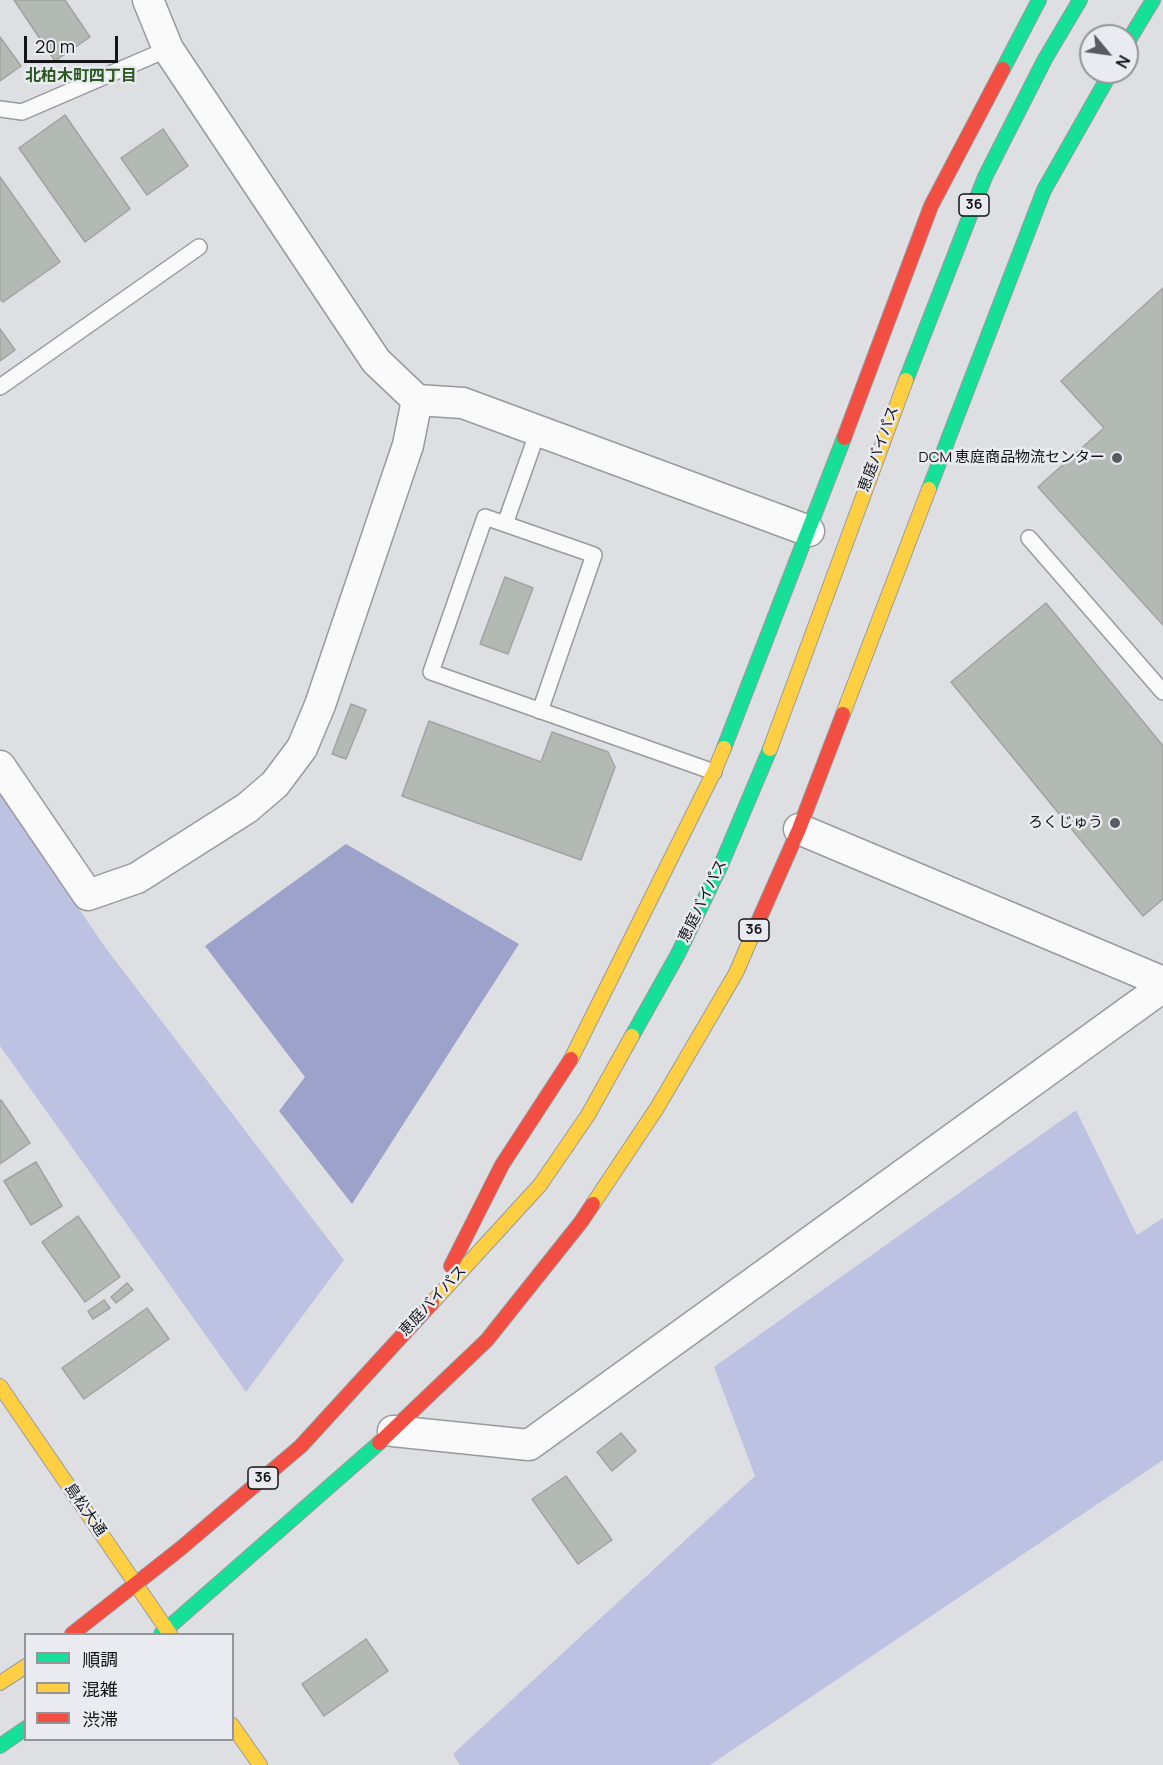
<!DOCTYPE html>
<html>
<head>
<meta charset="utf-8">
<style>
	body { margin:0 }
	#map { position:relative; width:1163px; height:1765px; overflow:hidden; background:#dedfe3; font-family:Manrope,"Noto Sans JP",sans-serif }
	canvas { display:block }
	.legend { position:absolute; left:24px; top:1633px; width:210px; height:108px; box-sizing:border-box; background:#eaebf1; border:2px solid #949599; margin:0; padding:8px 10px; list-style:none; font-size:18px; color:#131416 }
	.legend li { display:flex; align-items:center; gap:12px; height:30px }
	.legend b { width:30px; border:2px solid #949599 }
	.north { position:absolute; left:1079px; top:24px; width:60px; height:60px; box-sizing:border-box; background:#eaebf1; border:2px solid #949599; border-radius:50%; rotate:119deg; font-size:16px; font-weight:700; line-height:24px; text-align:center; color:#131416 }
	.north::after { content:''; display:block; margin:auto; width:21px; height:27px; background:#5a5b5e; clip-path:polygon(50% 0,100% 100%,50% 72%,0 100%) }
	.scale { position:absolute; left:24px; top:36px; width:94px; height:27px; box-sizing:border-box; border:3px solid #131416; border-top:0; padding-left:8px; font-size:18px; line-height:21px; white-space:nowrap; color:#131416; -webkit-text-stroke:4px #eaebf1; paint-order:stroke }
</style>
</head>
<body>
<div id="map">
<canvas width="1163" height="1765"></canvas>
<ul class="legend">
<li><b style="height:8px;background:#16e098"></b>順調</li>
<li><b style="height:8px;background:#ffcf43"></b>混雑</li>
<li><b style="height:8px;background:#f24e42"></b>渋滞</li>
</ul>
<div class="north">N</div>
<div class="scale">20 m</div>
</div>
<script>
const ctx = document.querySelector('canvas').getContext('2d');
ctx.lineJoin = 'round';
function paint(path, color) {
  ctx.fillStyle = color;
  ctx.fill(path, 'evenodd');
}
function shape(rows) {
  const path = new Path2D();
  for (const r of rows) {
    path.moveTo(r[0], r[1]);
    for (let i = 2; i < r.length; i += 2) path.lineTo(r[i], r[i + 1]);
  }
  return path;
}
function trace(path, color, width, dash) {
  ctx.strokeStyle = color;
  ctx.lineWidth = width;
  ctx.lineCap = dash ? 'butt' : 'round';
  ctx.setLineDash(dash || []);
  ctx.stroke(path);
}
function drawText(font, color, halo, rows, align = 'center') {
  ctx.font = font + ' Manrope,"Noto Sans JP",sans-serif';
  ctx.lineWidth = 5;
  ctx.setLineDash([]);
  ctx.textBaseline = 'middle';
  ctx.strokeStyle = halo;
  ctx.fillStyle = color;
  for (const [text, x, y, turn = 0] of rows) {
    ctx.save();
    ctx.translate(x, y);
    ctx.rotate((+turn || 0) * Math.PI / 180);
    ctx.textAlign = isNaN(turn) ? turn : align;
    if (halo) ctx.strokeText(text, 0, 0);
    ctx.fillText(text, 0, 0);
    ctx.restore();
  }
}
paint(shape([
	[0,793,105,947,344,1260,246,1392,0,1046],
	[1076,1110,1137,1235,1163,1218,1163,1460,710,1765,460,1765,453,1754,755,1476,714,1367]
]), '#bdc2e2');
paint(shape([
	[346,844,519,944,352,1204,279,1111,305,1077,205,946]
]), '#9ca2c9');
const building = shape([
	[14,0,65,0,90,37,55,61,14,0],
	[0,37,21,66,0,81,0,37],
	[65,115,130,209,85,242,19,148,65,115],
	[163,129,188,166,147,195,121,158,163,129],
	[0,177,60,262,3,302,0,299,0,177],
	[1163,288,1163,625,1038,487,1104,428,1061,381,1163,288],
	[0,329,15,350,0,361,0,329],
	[505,577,533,588,508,654,480,644,505,577],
	[1046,603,1163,746,1163,899,1143,916,951,682,1046,603],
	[351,704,366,710,346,759,332,754,351,704],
	[429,721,541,762,552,732,608,752,615,767,581,860,402,796,429,721],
	[1,1100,30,1143,0,1164,0,1101,1,1100],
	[36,1162,62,1206,31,1225,4,1181,36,1162],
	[78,1216,120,1277,85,1302,42,1242,78,1216],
	[127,1283,133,1290,116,1303,111,1297,127,1283],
	[104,1300,110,1308,93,1319,88,1311,104,1300],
	[147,1308,169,1339,84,1399,62,1368,147,1308],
	[621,1433,636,1451,612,1471,597,1452,621,1433],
	[566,1476,612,1540,578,1564,532,1499,566,1476],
	[366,1639,388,1671,324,1716,302,1684,366,1639]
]);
paint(building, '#b3bab3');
trace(building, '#a2a2a3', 1.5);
const lane = shape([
	[0,109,22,112,168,49],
	[0,387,199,247],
	[538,431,505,524,485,517,431,672,714,772],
	[505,524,594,555,540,711],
	[1029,538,1163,692]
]);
const street = shape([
	[148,0,168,49,376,361,417,400,463,403,809,531],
	[0,766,88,895,137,878,247,808,275,784,302,748,320,705,408,445,417,400],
	[799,829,1163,982],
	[393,1431,529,1445,1163,987]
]);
const fast = shape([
	[1127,43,1153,0],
	[1003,69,1039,0],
	[906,380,985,177,1045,59,1080,0],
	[929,489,1044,190,1111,72],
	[724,748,844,438],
	[632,1036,678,954,721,865,770,749],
	[161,1634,379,1443],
	[0,1746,26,1728]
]);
const slow = shape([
	[843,714,929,489],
	[770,749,906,380],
	[571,1059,714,772,724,748],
	[593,1204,657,1108,736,973,754,931],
	[432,1303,540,1185,588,1115,632,1036],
	[0,1386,170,1634],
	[0,1683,26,1666],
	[232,1725,260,1765]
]);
const jam = shape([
	[844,438,931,206,1003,69],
	[754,931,799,829,843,714],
	[451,1266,502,1165,571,1059],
	[379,1443,487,1340,581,1222,593,1204],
	[72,1634,180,1549,301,1446,432,1303]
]);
trace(lane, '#999a9d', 18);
trace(street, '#999a9d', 33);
trace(fast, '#999a9d', 16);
trace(slow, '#999a9d', 16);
trace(jam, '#999a9d', 16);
trace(lane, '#fafafb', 15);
trace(street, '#fafafb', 30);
trace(fast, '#16e098', 14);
trace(slow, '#ffcf43', 14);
trace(jam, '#f24e42', 14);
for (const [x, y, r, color] of [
	[1117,458,6,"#5a5b5e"],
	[1115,823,6,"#5a5b5e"]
]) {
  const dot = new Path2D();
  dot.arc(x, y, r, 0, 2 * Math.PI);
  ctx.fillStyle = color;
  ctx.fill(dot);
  trace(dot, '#eaebf1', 2);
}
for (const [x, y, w] of [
	[974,205,30],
	[754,930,30],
	[263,1478,30]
]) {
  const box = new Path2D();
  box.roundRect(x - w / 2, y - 11, w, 22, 4.5);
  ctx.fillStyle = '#eaebf1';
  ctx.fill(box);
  trace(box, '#131416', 1.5);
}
drawText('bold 14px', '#131416', null, [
	["36",974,205],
	["36",754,930],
	["36",263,1478]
]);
drawText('15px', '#131416', '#eaebf1', [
	["恵庭バイパス",879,449,-70],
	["恵庭バイパス",703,901,-64],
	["恵庭バイパス",433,1301,-47],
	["島松大通",85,1510,55]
]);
drawText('15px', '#131416', '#eaebf1', [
	["DCM 恵庭商品物流センター",1105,458],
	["ろくじゅう",1103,823]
], 'right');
drawText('bold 16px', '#2b5820', '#eaebf1', [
	["北柏木町四丁目",81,77]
]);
</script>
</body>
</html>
